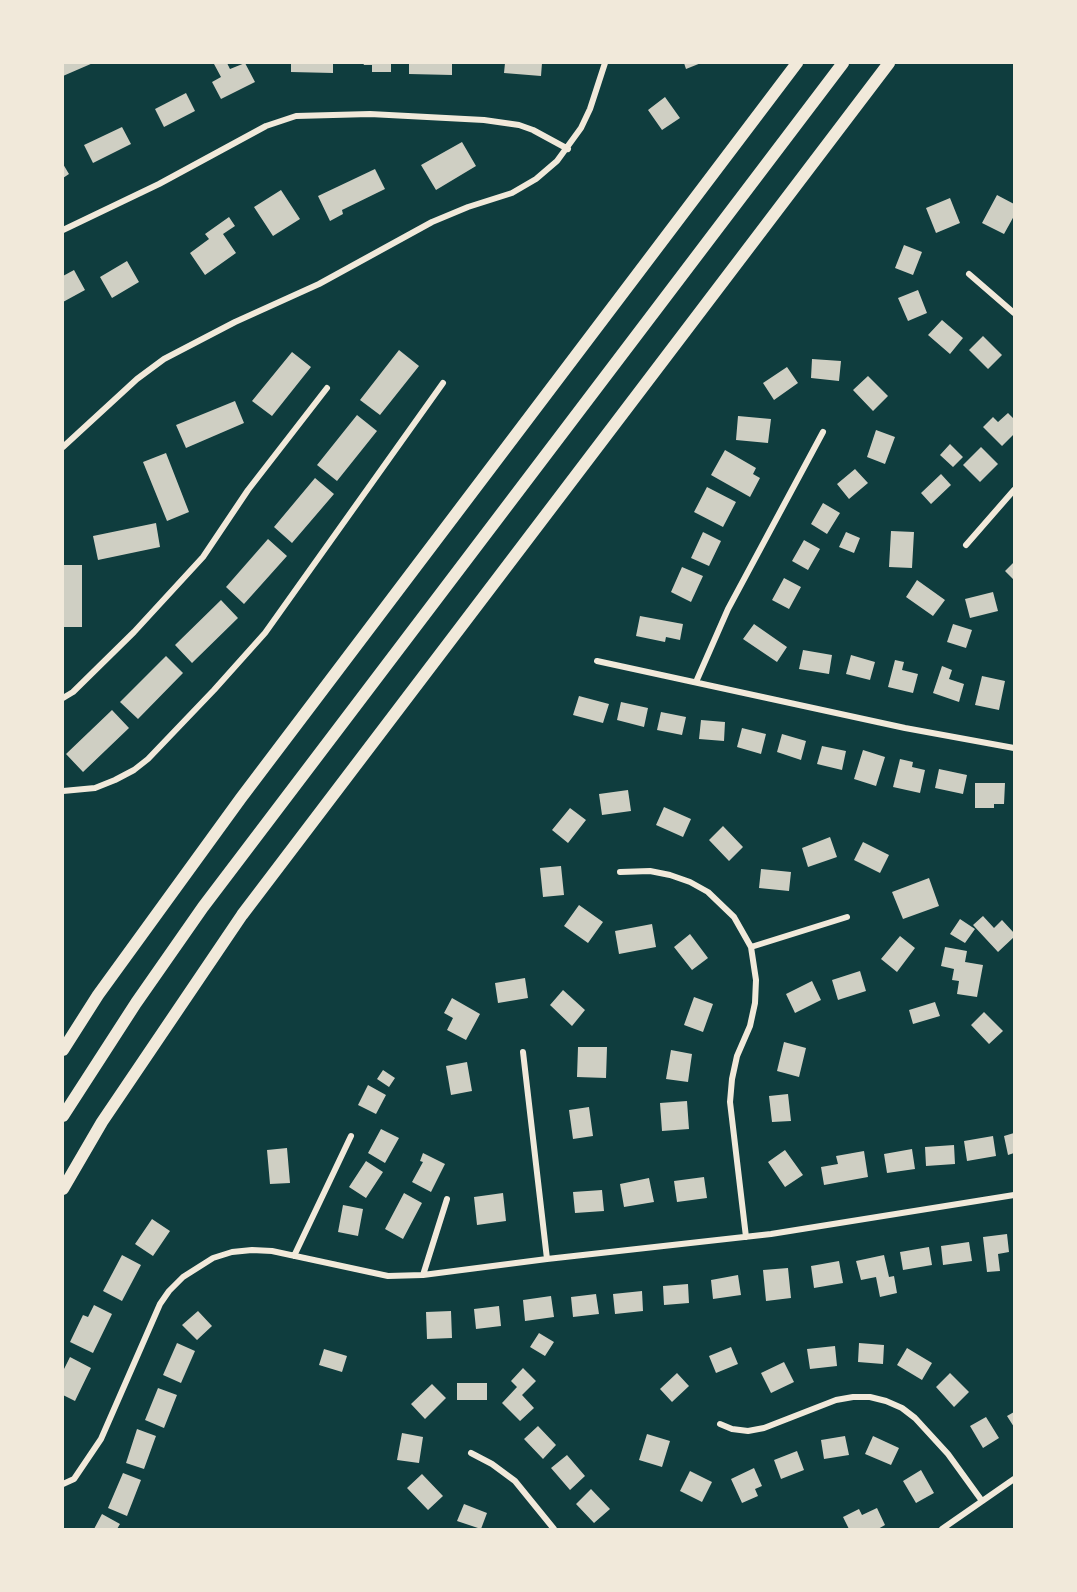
<!DOCTYPE html>
<html>
<head>
<meta charset="utf-8">
<style>
	body { margin:0 }
	#map { position:relative; width:1077px; height:1592px; overflow:hidden; background:#0f3d3e; font-family:"Fira Sans",sans-serif }
	canvas { display:block }
	.frame { position:absolute; inset:0; border:64px solid #f1e9da; pointer-events:none }
</style>
</head>
<body>
<div id="map">
<canvas width="1077" height="1592"></canvas>
<div class="frame"></div>
</div>
<script>
const ctx = document.querySelector('canvas').getContext('2d');
ctx.lineJoin = 'round';
function paint(path, color) {
  ctx.fillStyle = color;
  ctx.fill(path, 'evenodd');
}
function shape(rows) {
  const path = new Path2D();
  for (const r of rows) {
    path.moveTo(r[0], r[1]);
    for (let i = 2; i < r.length; i += 2) path.lineTo(r[i], r[i + 1]);
  }
  return path;
}
function trace(path, color, width, dash) {
  ctx.strokeStyle = color;
  ctx.lineWidth = width;
  ctx.lineCap = dash ? 'butt' : 'round';
  ctx.setLineDash(dash || []);
  ctx.stroke(path);
}
paint(shape([
	[63,63,93,63,63,76],
	[215,63,227,63,230,69,245,63,255,82,221,99,212,82,221,77,214,64],
	[291,63,333,63,333,73,291,72],
	[363,63,391,63,391,72,372,72,372,65,364,65],
	[409,63,452,63,452,75,409,74],
	[505,63,542,63,541,76,504,73],
	[684,63,701,63,686,69],
	[186,93,195,111,164,127,155,109],
	[665,97,680,118,662,130,648,110],
	[122,127,131,144,93,163,84,145],
	[462,142,476,166,436,190,421,165],
	[63,164,69,174,63,178],
	[375,169,385,189,342,210,343,214,330,221,318,196],
	[281,190,300,219,273,236,254,207],
	[997,195,1014,204,1014,216,1004,234,982,223],
	[950,198,960,223,936,233,926,208],
	[229,217,235,226,223,234,236,253,205,275,190,253,209,239,205,234],
	[904,245,922,252,913,275,895,268],
	[127,261,139,282,112,298,100,277],
	[74,270,85,290,63,302,63,276],
	[918,290,927,313,908,321,898,298],
	[942,320,963,338,950,354,928,335],
	[983,336,1002,355,988,369,969,350],
	[399,350,419,366,380,415,360,400],
	[292,352,311,367,272,416,252,401],
	[812,359,841,361,839,381,811,378],
	[787,367,798,383,774,400,763,383],
	[868,376,888,396,873,411,853,390],
	[235,401,244,423,186,448,176,425],
	[1008,413,1014,419,1014,434,1002,446,983,427,993,417,998,422],
	[357,415,377,431,337,481,317,465],
	[738,416,771,419,768,443,736,440],
	[876,430,895,437,885,464,867,457],
	[950,444,963,457,953,467,940,455],
	[981,447,998,464,980,482,963,465],
	[725,450,756,468,753,474,760,478,750,497,711,475],
	[166,453,189,512,167,521,143,462],
	[855,469,868,483,849,499,837,484],
	[941,474,951,485,931,504,921,493],
	[315,478,334,494,292,543,274,527],
	[707,487,736,502,723,527,694,512],
	[823,503,840,513,827,534,811,524],
	[156,523,160,547,98,560,93,536],
	[891,531,914,532,912,568,889,567],
	[703,532,721,541,709,566,691,558],
	[846,532,860,538,854,553,839,547],
	[268,539,287,556,244,604,226,587],
	[804,540,820,549,808,570,792,561],
	[1014,562,1014,580,1005,571],
	[63,565,82,565,82,627,63,627],
	[682,567,703,576,691,602,671,592],
	[784,578,801,587,789,609,772,600],
	[917,580,945,600,933,616,906,597],
	[993,592,998,611,970,618,965,599],
	[221,600,238,618,192,663,175,645],
	[640,616,683,624,680,640,666,637,665,642,636,636],
	[754,624,787,647,777,662,743,639],
	[953,624,972,630,966,648,947,642],
	[803,650,832,655,829,674,799,669],
	[851,655,875,662,870,680,846,674],
	[166,656,183,673,138,719,120,702],
	[895,660,904,662,902,670,918,674,913,693,888,687],
	[942,666,952,670,949,679,964,684,959,702,933,693],
	[982,676,1005,681,999,710,975,705],
	[579,696,609,704,603,723,573,715],
	[621,702,648,708,644,727,617,720],
	[112,710,129,728,83,772,66,754],
	[661,712,686,717,682,735,657,730],
	[701,720,725,722,724,741,699,739],
	[742,728,766,734,761,754,737,747],
	[782,734,806,741,801,760,777,752],
	[822,746,846,751,842,770,817,764],
	[863,750,885,757,876,786,854,779],
	[900,759,913,762,912,767,925,770,920,793,893,787],
	[939,769,967,775,963,794,935,788],
	[975,783,1005,783,1004,804,994,804,994,808,975,808],
	[628,790,631,811,602,815,599,794],
	[664,807,691,819,683,837,656,825],
	[570,808,586,820,568,843,552,830],
	[723,826,743,847,729,861,709,840],
	[830,837,837,857,808,867,802,848],
	[863,842,889,855,880,873,854,860],
	[561,866,564,895,543,897,540,868],
	[761,869,791,872,789,891,759,888],
	[929,878,939,906,903,919,892,892],
	[579,905,603,922,588,943,564,926],
	[983,916,994,928,1002,920,1014,933,1014,937,998,952,973,925],
	[960,919,975,929,965,943,950,934],
	[652,924,656,947,619,954,615,931],
	[690,934,708,958,692,970,674,947],
	[900,936,915,948,897,972,881,959],
	[945,947,967,951,965,962,983,965,977,997,957,994,959,981,952,980,954,969,941,966],
	[860,971,866,991,838,1000,832,980],
	[525,978,528,998,498,1003,495,983],
	[812,981,821,1000,795,1013,786,994],
	[563,990,585,1010,572,1026,550,1005],
	[694,997,713,1004,703,1032,684,1025],
	[452,998,480,1014,466,1040,447,1030,453,1018,444,1013],
	[935,1002,940,1016,913,1024,909,1010],
	[984,1012,1003,1031,989,1044,971,1025],
	[784,1042,806,1048,799,1077,777,1071],
	[578,1047,607,1047,606,1078,577,1077],
	[671,1050,692,1054,688,1082,666,1079],
	[467,1062,472,1091,451,1095,446,1066],
	[383,1070,395,1078,389,1087,377,1079],
	[368,1085,386,1095,376,1114,358,1105],
	[788,1094,791,1121,772,1122,769,1096],
	[687,1101,689,1129,662,1131,660,1103],
	[589,1107,593,1136,573,1139,569,1110],
	[381,1129,399,1138,385,1163,368,1153],
	[1014,1133,1014,1153,1008,1155,1004,1136],
	[993,1136,996,1156,967,1161,964,1141],
	[954,1145,955,1164,926,1166,925,1147],
	[287,1148,290,1183,270,1184,267,1150],
	[912,1149,915,1169,887,1173,884,1154],
	[785,1150,803,1175,785,1187,768,1162],
	[864,1151,868,1177,824,1185,821,1167,838,1164,836,1156],
	[423,1153,445,1164,431,1192,412,1182,423,1162,420,1161],
	[366,1161,383,1172,366,1198,349,1187],
	[704,1177,707,1198,677,1202,674,1181],
	[649,1178,654,1202,624,1207,620,1184],
	[602,1190,604,1211,575,1213,573,1192],
	[404,1193,422,1203,403,1239,385,1229],
	[503,1193,506,1221,477,1225,474,1197],
	[343,1205,363,1209,358,1236,338,1232],
	[152,1219,170,1231,153,1256,135,1244],
	[1007,1234,1009,1252,998,1254,1000,1271,987,1272,983,1237],
	[969,1242,972,1261,943,1265,941,1246],
	[929,1247,932,1265,903,1270,900,1252],
	[122,1255,141,1265,122,1301,103,1291],
	[884,1255,889,1277,894,1276,897,1293,880,1297,876,1277,861,1280,856,1261],
	[839,1261,843,1283,814,1288,811,1266],
	[788,1268,791,1298,766,1301,763,1270],
	[738,1275,741,1295,713,1299,711,1280],
	[688,1284,689,1303,664,1305,663,1286],
	[642,1291,643,1311,615,1314,613,1294],
	[596,1294,599,1314,573,1317,571,1297],
	[551,1296,554,1317,525,1321,523,1300],
	[94,1305,112,1314,93,1353,70,1342,83,1315,88,1317],
	[499,1306,501,1326,476,1329,474,1309],
	[198,1311,212,1326,197,1340,182,1325],
	[451,1311,452,1338,427,1339,426,1312],
	[539,1333,554,1342,545,1356,530,1347],
	[177,1343,195,1351,181,1383,163,1375],
	[859,1343,884,1345,883,1364,858,1362],
	[835,1346,837,1366,810,1369,807,1349],
	[731,1347,738,1364,716,1373,709,1356],
	[907,1348,932,1363,922,1380,897,1365],
	[324,1349,347,1356,342,1372,319,1365],
	[70,1357,91,1368,75,1401,63,1395,63,1371],
	[784,1362,794,1382,771,1393,761,1373],
	[523,1368,536,1381,522,1395,534,1408,520,1421,502,1403,517,1387,511,1381],
	[677,1373,689,1386,672,1402,660,1389],
	[950,1373,969,1392,954,1407,936,1387],
	[457,1383,487,1383,487,1400,457,1400],
	[432,1384,446,1398,425,1419,411,1404],
	[158,1388,177,1395,164,1428,145,1420],
	[1014,1412,1014,1427,1007,1416],
	[986,1417,999,1438,983,1448,970,1426],
	[538,1426,556,1445,543,1459,524,1439],
	[137,1429,156,1436,144,1469,126,1463],
	[402,1433,423,1437,419,1463,397,1460],
	[647,1434,670,1441,662,1467,639,1460],
	[845,1436,849,1455,824,1459,821,1440],
	[873,1436,899,1448,891,1465,865,1454],
	[797,1451,804,1470,781,1479,774,1460],
	[567,1455,585,1476,570,1490,551,1468],
	[754,1468,762,1486,755,1489,758,1496,742,1503,731,1479],
	[921,1470,934,1493,916,1503,903,1481],
	[690,1471,712,1482,702,1502,680,1491],
	[123,1473,141,1480,127,1516,108,1508],
	[422,1474,443,1496,428,1510,407,1488],
	[591,1489,610,1509,594,1523,576,1504],
	[464,1504,487,1513,481,1529,457,1521],
	[877,1508,885,1525,878,1529,849,1529,843,1517,859,1509,862,1515],
	[102,1514,120,1524,117,1529,94,1529]
]), '#cfcfc3');
trace(shape([
	[63,230,159,184,266,126,296,116,370,114,484,120,519,125,533,130,568,149],
	[969,274,1014,313],
	[63,447,137,379,164,359,235,322,319,284,432,222,468,207,512,193,536,179,557,161,581,128,590,109,605,63],
	[966,545,1014,490],
	[597,661,905,728,1014,748],
	[696,682,728,609,823,432],
	[63,698,73,692,134,632,203,557,248,490,327,388],
	[63,791,95,788,115,780,134,770,148,759,214,690,265,633,443,383],
	[620,872,650,871,670,875,690,882,708,892,734,917,751,947,756,980,755,1003,750,1026,737,1056,732,1079,730,1102,746,1237],
	[751,947,847,917],
	[523,1052,547,1259],
	[294,1256,351,1136],
	[423,1275,447,1199],
	[720,1424,732,1429,748,1431,764,1428,836,1400,853,1397,870,1397,886,1401,902,1408,915,1418,948,1454,982,1501],
	[471,1453,492,1464,515,1481,554,1529],
	[63,1484,74,1479,101,1439,160,1304,169,1291,183,1277,213,1258,232,1252,252,1250,272,1251,388,1276,423,1275,547,1259,771,1234,1014,1195],
	[942,1529,1014,1479]
]), '#f1e9da', 6);
trace(shape([
	[63,1050,98,995,241,798,797,63],
	[63,1116,136,1003,203,907,843,63],
	[63,1189,102,1122,242,915,889,63]
]), '#f1e9da', 12);
</script>
</body>
</html>
